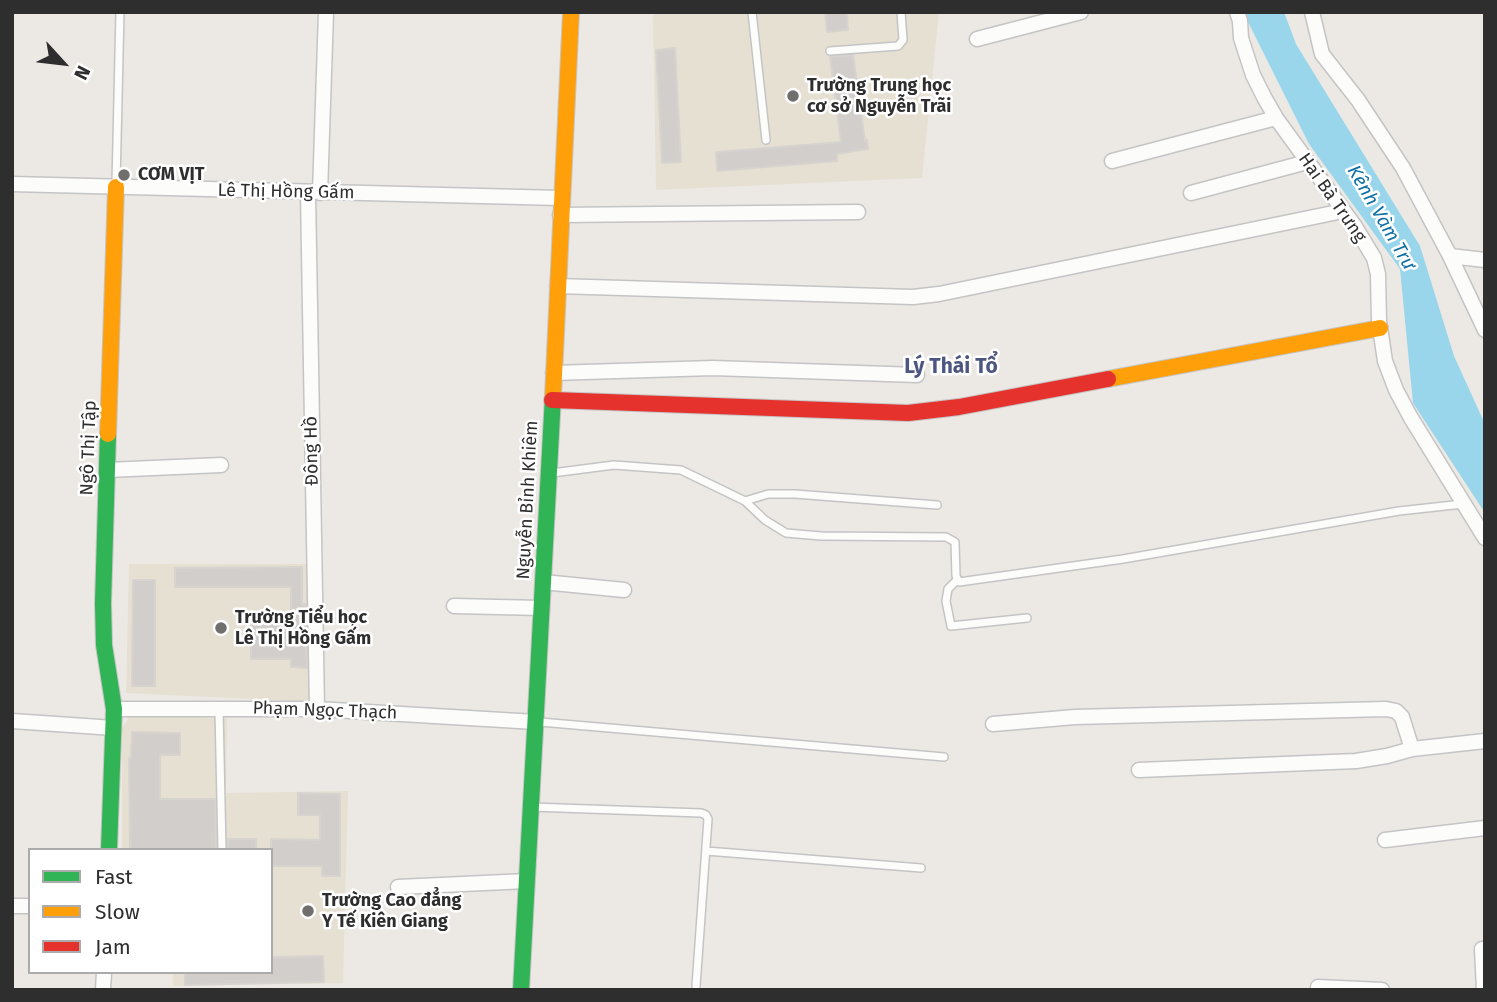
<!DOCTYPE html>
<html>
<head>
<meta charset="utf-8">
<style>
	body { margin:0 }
	#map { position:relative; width:1497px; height:1002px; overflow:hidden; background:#ece8e4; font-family:"Fira Sans",sans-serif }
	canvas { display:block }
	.frame { position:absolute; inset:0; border:14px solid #2e2e2e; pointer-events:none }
	.legend { position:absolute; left:28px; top:848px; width:245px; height:126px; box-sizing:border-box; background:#fff; border:2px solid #ababab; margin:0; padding:9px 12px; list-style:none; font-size:21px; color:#2e2e2e }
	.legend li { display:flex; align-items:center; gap:14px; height:35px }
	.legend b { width:35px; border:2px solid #ababab }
	.north { position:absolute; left:28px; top:28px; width:70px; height:70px; -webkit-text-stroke:5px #fff; paint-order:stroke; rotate:117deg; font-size:19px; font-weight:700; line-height:28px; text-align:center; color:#2e2e2e }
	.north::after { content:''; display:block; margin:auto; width:24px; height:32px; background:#2e2e2e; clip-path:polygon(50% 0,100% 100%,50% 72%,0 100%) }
</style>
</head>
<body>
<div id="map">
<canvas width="1497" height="1002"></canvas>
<div class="frame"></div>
<ul class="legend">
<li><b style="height:9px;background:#30b455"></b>Fast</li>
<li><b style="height:9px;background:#ff9f0a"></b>Slow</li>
<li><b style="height:9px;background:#e5322d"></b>Jam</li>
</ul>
<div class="north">N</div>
</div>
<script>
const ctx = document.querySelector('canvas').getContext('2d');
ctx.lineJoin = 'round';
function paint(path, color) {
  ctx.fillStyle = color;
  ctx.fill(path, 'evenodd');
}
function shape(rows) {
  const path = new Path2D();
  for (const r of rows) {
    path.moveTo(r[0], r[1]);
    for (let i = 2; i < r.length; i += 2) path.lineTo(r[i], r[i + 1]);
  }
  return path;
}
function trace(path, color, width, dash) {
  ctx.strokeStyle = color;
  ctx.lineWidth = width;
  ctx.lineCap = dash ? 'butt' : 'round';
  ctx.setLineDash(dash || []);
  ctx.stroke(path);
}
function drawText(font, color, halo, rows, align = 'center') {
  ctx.font = font + ' "Fira Sans",sans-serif';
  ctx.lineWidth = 5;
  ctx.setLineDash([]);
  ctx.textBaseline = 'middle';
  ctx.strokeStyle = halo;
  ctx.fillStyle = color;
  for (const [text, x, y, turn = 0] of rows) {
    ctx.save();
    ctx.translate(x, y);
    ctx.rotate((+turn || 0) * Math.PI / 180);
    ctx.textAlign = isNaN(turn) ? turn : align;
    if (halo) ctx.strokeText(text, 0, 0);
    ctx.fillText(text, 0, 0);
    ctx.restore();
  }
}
paint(shape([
	[667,12,939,12,922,178,656,190,653,15],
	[129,564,315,564,316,702,126,693],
	[130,716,227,718,226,793,348,791,343,983,173,986,173,972,271,972,271,850,122,850,122,729]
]), '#e6e0d3');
paint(shape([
	[1243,12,1284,12,1296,44,1420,246,1454,356,1485,424,1485,513,1413,403,1400,269,1309,144]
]), '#99d6ec');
const building = shape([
	[825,12,847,12,848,30,827,32,825,12],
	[675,48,681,162,662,163,656,50,675,48],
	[853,55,865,141,867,140,868,149,837,154,837,161,717,171,716,152,841,142,830,57,853,55],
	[302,567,302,604,306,604,307,668,291,667,291,659,251,659,251,614,291,614,291,587,175,587,175,568,302,567],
	[133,580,155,580,155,686,132,686,133,580],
	[132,732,180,733,180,755,160,755,160,799,215,799,216,850,130,850,129,758,131,758,132,732],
	[298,793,340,794,340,876,322,876,322,866,271,866,271,839,320,840,320,815,298,815,298,793],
	[228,839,256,839,256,850,228,850,228,839],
	[323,956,324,982,185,985,185,972,271,972,271,957,323,956]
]);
paint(building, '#d1cecb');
trace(building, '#d7d4d0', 2);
const lane = shape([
	[752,12,766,140],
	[830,51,898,46,903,40,901,12],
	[116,183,120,12],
	[552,473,614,465,681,470,745,501,765,520,786,533,821,536,946,537,955,542,956,576,959,582,1123,559,1399,511,1463,504],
	[745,501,768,494,795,494,937,505],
	[957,580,948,589,946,601,951,626,1027,618],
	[219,709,222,850],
	[540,722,944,757],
	[532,807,701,813,706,815,708,819,696,986],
	[706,851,921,868]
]);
const street = shape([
	[1237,12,1240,21,1241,38,1253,75,1264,97,1276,118,1354,225,1374,258,1378,274,1379,321,1385,361,1396,390,1411,418,1485,538],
	[1312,12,1322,54,1358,100,1403,168,1450,256,1485,330],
	[977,39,1081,12],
	[1112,161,1276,118],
	[12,184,560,198],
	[308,193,317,709],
	[320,193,326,12],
	[1191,193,1307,162],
	[560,215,858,212],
	[1450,256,1485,260],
	[557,286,913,297,939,294,1343,211],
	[553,373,713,368,917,375],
	[107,470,221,465],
	[543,582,624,590],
	[454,606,542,608],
	[114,709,317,709,536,722],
	[12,721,114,728],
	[993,724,1075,717,1386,709,1396,711,1402,717,1412,749],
	[1139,770,1356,761,1387,756,1412,749,1485,741],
	[1385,840,1485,828],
	[398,887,527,881],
	[13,906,30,906],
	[1482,949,1484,990],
	[1318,987,1382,990],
	[103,990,104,972]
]);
const fast = shape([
	[108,434,103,603,104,645,114,709,109,850],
	[521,990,553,396]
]);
const slow = shape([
	[1108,379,1380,328],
	[553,396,571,12],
	[108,434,116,187]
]);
const jam = shape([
	[552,400,908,413,959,407,1108,379]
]);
trace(lane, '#c5c4c5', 10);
trace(street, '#c5c4c5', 17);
trace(fast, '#c5c4c5', 18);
trace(slow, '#c5c4c5', 18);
trace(jam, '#c5c4c5', 18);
trace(lane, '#fcfcfb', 7);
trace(street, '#fcfcfb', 14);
trace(fast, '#30b455', 16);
trace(slow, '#ff9f0a', 16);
trace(jam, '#e5322d', 16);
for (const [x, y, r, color] of [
	[793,96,7,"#706f6e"],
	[124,175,7,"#706f6e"],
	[221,628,7,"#706f6e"],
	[308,911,7,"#706f6e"]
]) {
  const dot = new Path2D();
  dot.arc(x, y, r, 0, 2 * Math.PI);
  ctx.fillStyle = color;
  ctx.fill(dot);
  trace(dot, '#fff', 2.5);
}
drawText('bold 18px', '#2e2e2e', '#fff', [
	["Trường Trung học",807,86],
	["cơ sở Nguyễn Trãi",807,107],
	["CƠM VỊT",138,175],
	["Trường Tiểu học",235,618],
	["Lê Thị Hồng Gấm",235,639],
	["Trường Cao đẳng",322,901],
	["Y Tế Kiên Giang",322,922]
], 'left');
drawText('18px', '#2e2e2e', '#fff', [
	["Lê Thị Hồng Gấm",286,192,1],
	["Hai Bà Trưng",1332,198,55],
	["Ngô Thị Tập",89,448,-88],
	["Đông Hồ",312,451,-91],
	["Nguyễn Bỉnh Khiêm",528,500,-87],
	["Phạm Ngọc Thạch",325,711,2]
]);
drawText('italic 19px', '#0d6fa3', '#fff', [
	["Kênh Vàm Trư",1381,218,60]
]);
drawText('bold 21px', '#4d5680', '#fff', [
	["Lý Thái Tổ",951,367]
]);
</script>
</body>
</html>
